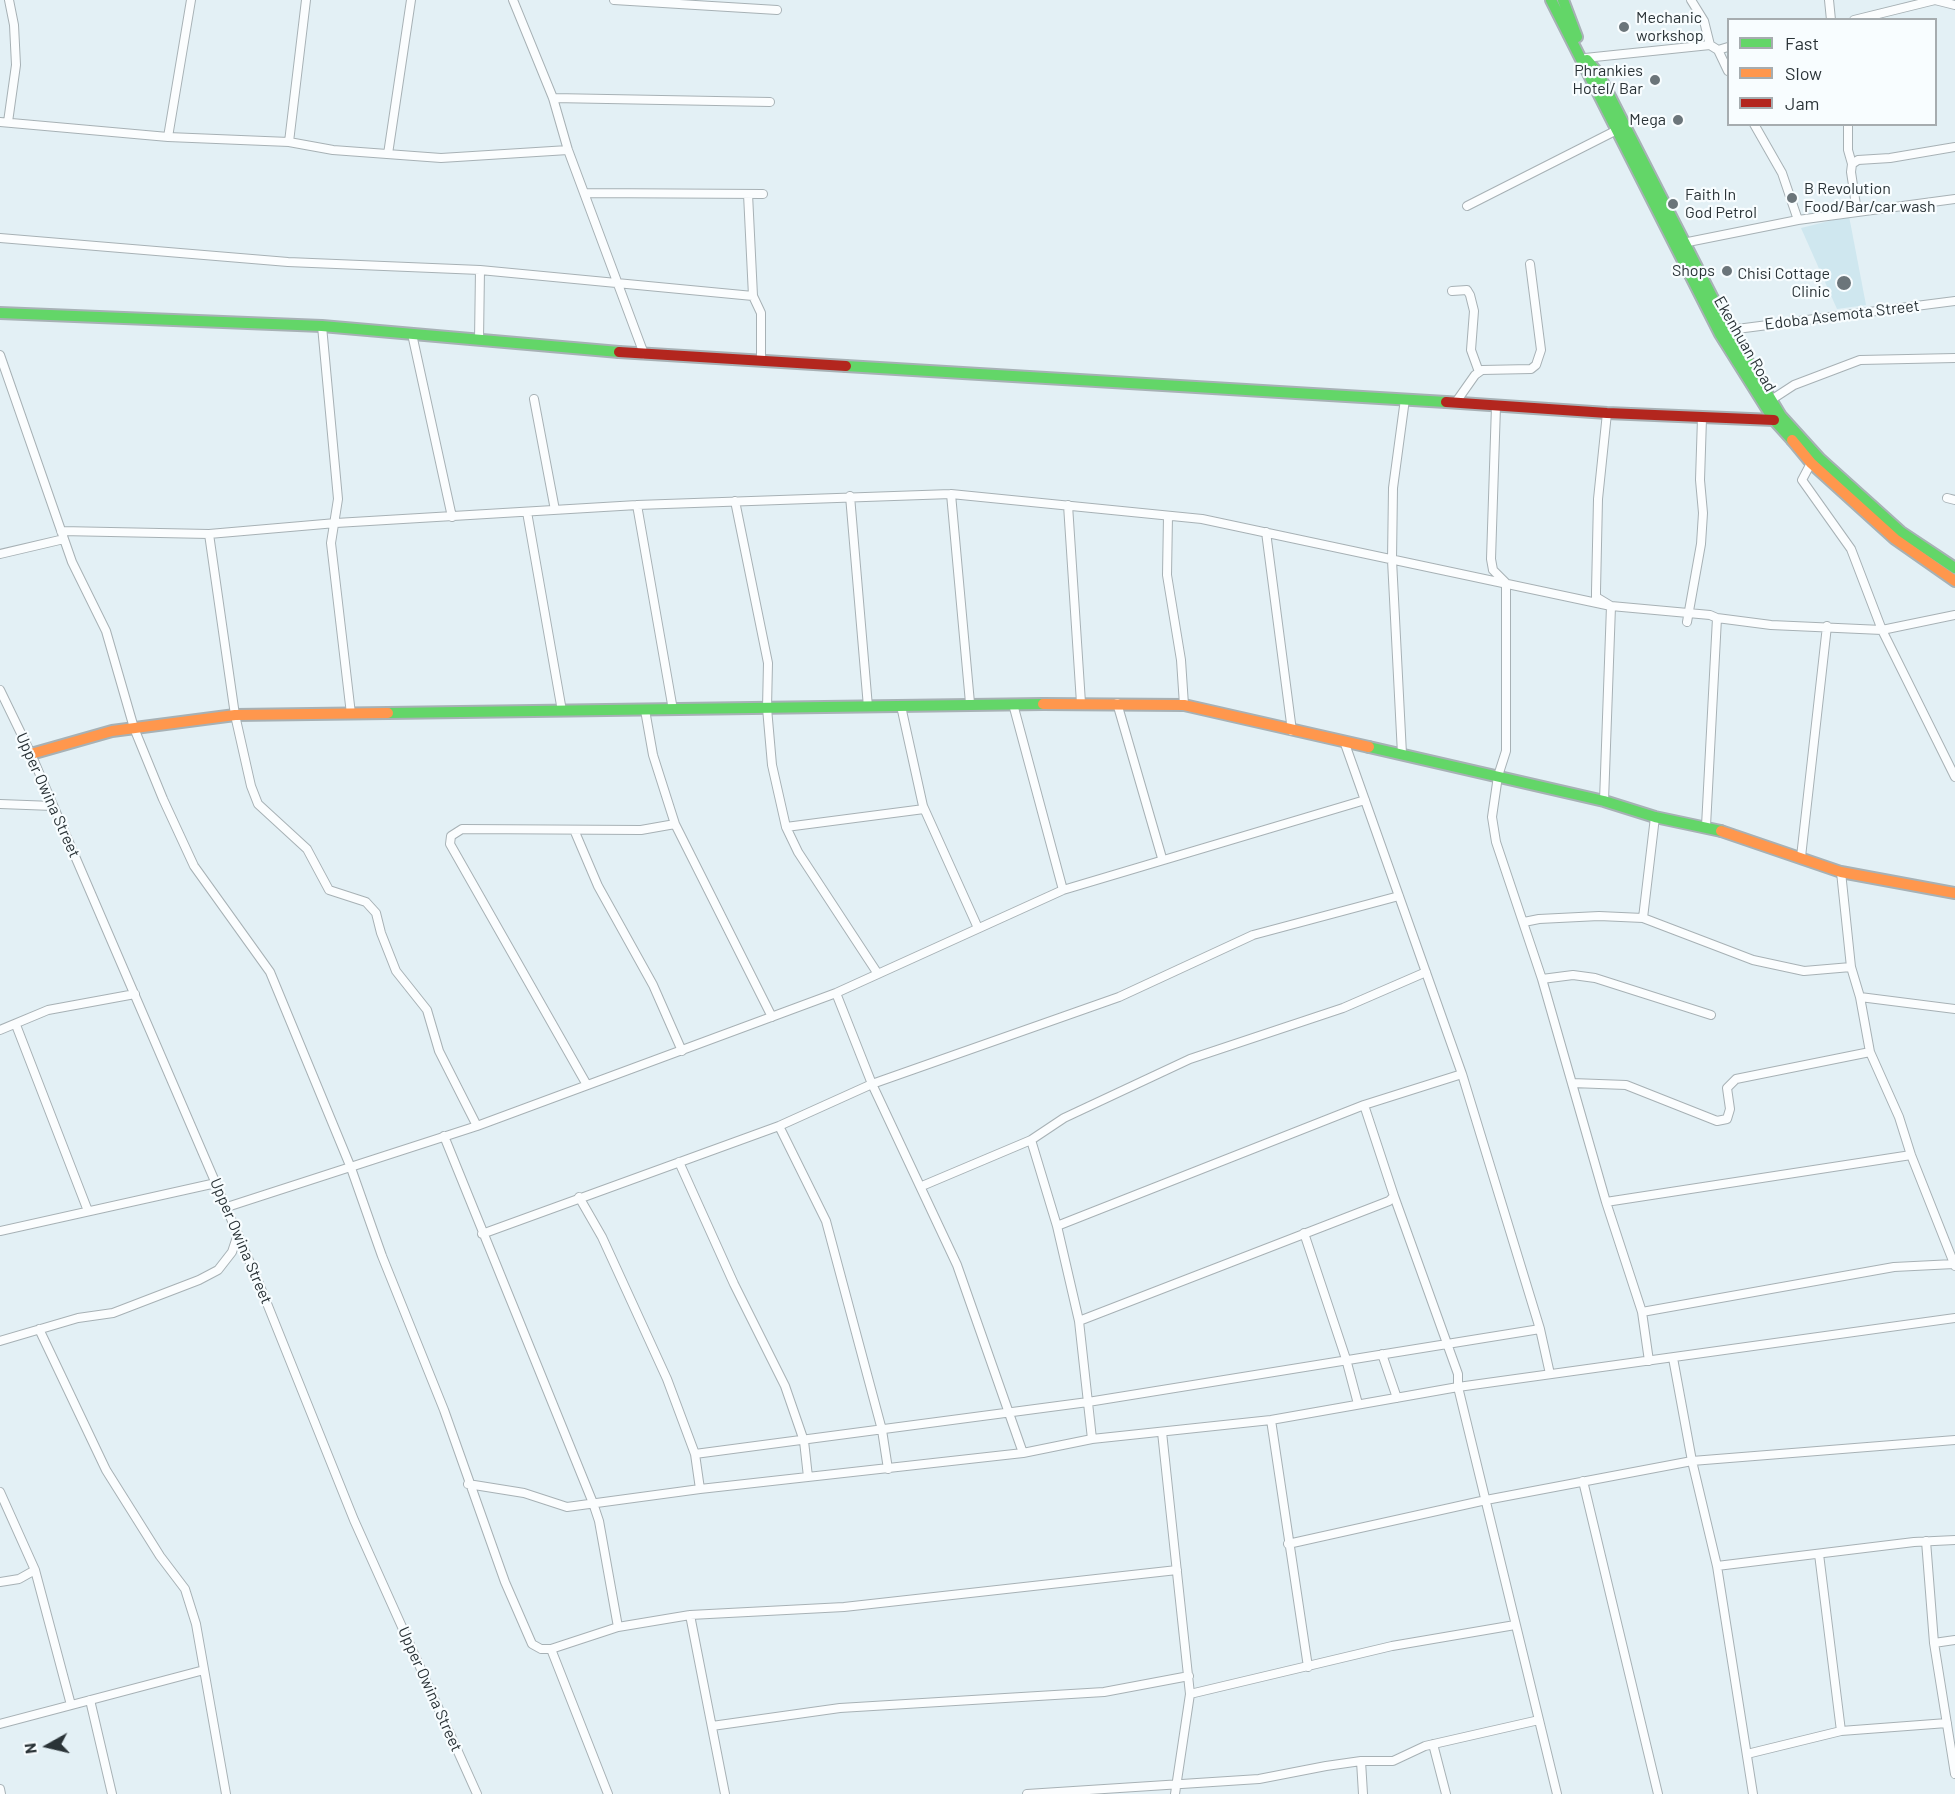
<!DOCTYPE html>
<html>
<head>
<meta charset="utf-8">
<style>
	body { margin:0 }
	#map { position:relative; width:1955px; height:1794px; overflow:hidden; background:#e3f0f5; font-family:Barlow,sans-serif }
	canvas { display:block }
	.legend { position:absolute; left:1727px; top:18px; width:210px; height:108px; box-sizing:border-box; background:#f8fdff; border:2px solid #a6acaf; margin:0; padding:8px 10px; list-style:none; font-size:18px; color:#2a3337 }
	.legend li { display:flex; align-items:center; gap:12px; height:30px }
	.legend b { width:30px; border:2px solid #a6acaf }
	.north { position:absolute; left:18px; top:1716px; width:60px; height:60px; -webkit-text-stroke:4px #f8fdff; paint-order:stroke; rotate:262deg; font-size:16px; font-weight:700; line-height:24px; text-align:center; color:#2a3337 }
	.north::after { content:''; display:block; margin:auto; width:21px; height:27px; background:#2a3337; clip-path:polygon(50% 0,100% 100%,50% 72%,0 100%) }
</style>
</head>
<body>
<div id="map">
<canvas width="1955" height="1794"></canvas>
<ul class="legend">
<li><b style="height:8px;background:#63d668"></b>Fast</li>
<li><b style="height:8px;background:#ff974d"></b>Slow</li>
<li><b style="height:8px;background:#b3261e"></b>Jam</li>
</ul>
<div class="north">N</div>
</div>
<script>
const ctx = document.querySelector('canvas').getContext('2d');
ctx.lineJoin = 'round';
function paint(path, color) {
  ctx.fillStyle = color;
  ctx.fill(path, 'evenodd');
}
function shape(rows) {
  const path = new Path2D();
  for (const r of rows) {
    path.moveTo(r[0], r[1]);
    for (let i = 2; i < r.length; i += 2) path.lineTo(r[i], r[i + 1]);
  }
  return path;
}
function trace(path, color, width, dash) {
  ctx.strokeStyle = color;
  ctx.lineWidth = width;
  ctx.lineCap = dash ? 'butt' : 'round';
  ctx.setLineDash(dash || []);
  ctx.stroke(path);
}
function drawText(font, color, halo, rows, align = 'center') {
  ctx.font = font + ' Barlow,sans-serif';
  ctx.lineWidth = 4.5;
  ctx.setLineDash([]);
  ctx.textBaseline = 'middle';
  ctx.strokeStyle = halo;
  ctx.fillStyle = color;
  for (const [text, x, y, turn = 0] of rows) {
    ctx.save();
    ctx.translate(x, y);
    ctx.rotate((+turn || 0) * Math.PI / 180);
    ctx.textAlign = isNaN(turn) ? turn : align;
    if (halo) ctx.strokeText(text, 0, 0);
    ctx.fillText(text, 0, 0);
    ctx.restore();
  }
}
paint(shape([
	[1849,216,1866,305,1837,309,1801,228]
]), '#cfe7ef');
const street = shape([
	[513,0,553,98,568,150,644,354],
	[614,0,777,10],
	[1691,0,1704,21,1710,45],
	[1829,0,1831,20],
	[1854,20,1935,0,1955,5],
	[1718,50,1728,71],
	[1585,58,1710,45,1718,50,1728,47],
	[553,98,770,102],
	[0,122,168,137,289,142,333,150,441,158,568,150],
	[8,122,16,65,14,25,9,0],
	[1754,124,1782,173,1798,220],
	[1848,124,1848,150,1852,164],
	[168,137,191,0],
	[289,142,306,0],
	[388,154,411,0],
	[585,193,763,194],
	[748,194,753,296],
	[1467,206,1617,130],
	[1857,212,1851,172,1852,164,1858,160,1890,158,1955,147],
	[0,238,288,262,480,270,479,340],
	[1683,243,1798,220,1955,199],
	[480,270,753,296,761,313,761,361],
	[1452,291,1467,290,1470,295,1474,311,1471,350,1479,372],
	[322,326,338,499,331,543,351,714],
	[1729,330,1955,301],
	[412,334,452,517],
	[0,355,72,562,106,631,134,728,163,799,194,866,270,972,351,1168,382,1256,444,1410,505,1582,532,1644,541,1649,551,1649,608,1794],
	[534,399,555,510],
	[1771,400,1794,385,1860,360,1955,358],
	[1456,402,1475,375,1482,370,1531,369,1536,365,1541,350,1530,264],
	[1496,406,1491,559,1493,570,1506,583,1506,751,1498,776,1492,817,1496,842,1542,979,1606,1202,1642,1312,1649,1361],
	[1811,463,1802,480,1851,549,1882,630,1955,777],
	[951,494,970,703],
	[850,496,868,707],
	[1947,498,1955,500],
	[735,501,768,663,767,708,772,765,786,827,798,852,878,974],
	[637,505,673,710],
	[1068,505,1081,703],
	[527,512,562,711],
	[1168,516,1167,575,1181,660,1184,705],
	[61,531,209,534,336,523,637,505,951,494,1202,519,1611,606,1710,615,1717,618,1771,625,1882,630,1955,615],
	[1266,532,1292,731],
	[209,534,235,715,251,786,258,804,307,849,329,890,366,902,376,913,381,933,396,971,427,1010,439,1051,477,1126],
	[0,554,64,539],
	[1687,622,1701,544,1703,513,1700,480,1702,418],
	[0,690,31,754,260,1286,354,1520,477,1794],
	[1117,703,1162,858],
	[1013,704,1063,890],
	[901,706,923,806,978,928],
	[645,710,653,755,675,824,772,1017],
	[1344,741,1462,1074,1540,1329,1550,1374],
	[1402,754,1392,560,1393,488,1405,399],
	[1604,801,1611,606,1596,597,1596,591,1598,499,1607,413],
	[0,804,53,806],
	[1706,826,1717,618],
	[786,827,924,809],
	[575,832,598,886,653,985,682,1051],
	[1801,857,1827,626],
	[1841,872,1851,967,1860,997,1870,1052,1899,1117,1911,1155,1955,1266],
	[1643,918,1655,817],
	[1524,922,1539,919,1599,916,1643,918,1753,960,1804,971,1851,967],
	[1542,979,1573,975,1595,978,1711,1015],
	[836,993,872,1084,957,1265,1023,1453],
	[1860,997,1955,1009],
	[16,1025,88,1211],
	[0,1030,48,1010,135,994],
	[1572,1083,1626,1085,1717,1121,1727,1119,1730,1109,1727,1088,1736,1079,1870,1052],
	[587,1085,450,844,451,836,462,829,641,830,675,824],
	[779,1126,826,1221,882,1430,888,1469],
	[444,1136,593,1503,599,1521,618,1627],
	[1031,1140,1057,1226,1079,1321,1092,1439],
	[679,1162,734,1284,785,1386,804,1441,808,1477],
	[922,1186,1031,1140,1064,1118,1190,1059,1343,1008,1426,972],
	[1394,1196,1458,1374,1458,1387,1557,1794],
	[579,1197,602,1237,667,1379,695,1454,700,1489],
	[1606,1202,1911,1155],
	[227,1207,477,1126,836,993,1063,890,1365,800],
	[1057,1226,1364,1105,1462,1074],
	[0,1231,216,1183],
	[1304,1233,1346,1359,1358,1404],
	[482,1234,779,1126,872,1084,1119,997,1253,935,1399,896],
	[1642,1312,1894,1267,1954,1264],
	[1079,1321,1389,1201,1394,1196,1364,1105],
	[39,1329,106,1470,160,1556,185,1589,196,1624,226,1794],
	[0,1341,78,1318,113,1313,199,1280,218,1270,232,1252,238,1234],
	[1382,1354,1397,1398],
	[1673,1358,1692,1461,1717,1566,1753,1794],
	[1271,1420,1308,1667],
	[1162,1432,1190,1694,1175,1794],
	[695,1454,1088,1402,1540,1329],
	[1583,1481,1658,1794],
	[468,1484,524,1493,567,1507,700,1489,1023,1453,1092,1439,1271,1420,1458,1387,1955,1318],
	[0,1492,35,1570,19,1579,0,1582],
	[1926,1541,1934,1643,1955,1640],
	[1288,1544,1486,1500,1692,1461,1955,1440],
	[1819,1554,1841,1731],
	[1717,1566,1914,1542,1955,1540],
	[35,1570,71,1705],
	[690,1615,725,1794],
	[1934,1643,1955,1774],
	[551,1649,618,1627,690,1615,844,1607,1177,1570],
	[1190,1694,1392,1646,1515,1625],
	[90,1700,112,1794],
	[0,1724,204,1670],
	[712,1726,840,1708,1104,1692,1189,1676],
	[1433,1744,1446,1794],
	[1747,1754,1841,1731,1947,1723],
	[1361,1761,1363,1794],
	[0,1789,1,1794],
	[1027,1794,1259,1779,1326,1766,1361,1761,1393,1761,1425,1746,1539,1720]
]);
const fast = shape([
	[1551,0,1720,334,1774,420,1792,440],
	[1563,0,1577,37],
	[1587,60,1598,73,1729,330,1781,416,1820,459,1901,532,1955,568],
	[0,313,322,326,619,352],
	[846,366,1446,402],
	[388,713,1043,704],
	[1369,747,1604,801,1655,817,1721,831]
]);
const slow = shape([
	[1792,440,1811,463,1895,539,1955,581],
	[1043,704,1184,705,1369,747],
	[31,754,112,731,235,715,388,713],
	[1721,831,1841,872,1955,893]
]);
const jam = shape([
	[619,352,846,366],
	[1446,402,1607,413,1774,420]
]);
trace(street, '#a7b1b5', 10);
trace(fast, '#a7b1b5', 14);
trace(slow, '#a7b1b5', 14);
trace(jam, '#a7b1b5', 14);
trace(street, '#fbfdfe', 8);
trace(fast, '#63d668', 10);
trace(slow, '#ff974d', 10);
trace(jam, '#b3261e', 10);
for (const [x, y, r, color] of [
	[1624,27,6,"#6b757a"],
	[1655,80,6,"#6b757a"],
	[1678,120,6,"#6b757a"],
	[1792,198,6,"#6b757a"],
	[1673,204,6,"#6b757a"],
	[1727,271,6,"#6b757a"],
	[1844,283,8,"#6b757a"]
]) {
  const dot = new Path2D();
  dot.arc(x, y, r, 0, 2 * Math.PI);
  ctx.fillStyle = color;
  ctx.fill(dot);
  trace(dot, '#f8fdff', 2);
}
drawText('16px', '#2a3337', '#f8fdff', [
	["Mechanic",1636,18,"left"],
	["workshop",1636,36,"left"],
	["Phrankies",1643,71],
	["Hotel/ Bar",1643,89],
	["Mega",1666,120],
	["B Revolution",1804,189,"left"],
	["Food/Bar/car wash",1804,207,"left"],
	["Faith In",1685,195,"left"],
	["God Petrol",1685,213,"left"],
	["Shops",1715,271],
	["Chisi Cottage",1830,274],
	["Clinic",1830,292]
], 'right');
drawText('16px', '#2a3337', '#f8fdff', [
	["Edoba Asemota Street",1842,315,-7],
	["Ekenhuan Road",1745,344,60],
	["Upper Owina Street",48,795,66],
	["Upper Owina Street",241,1241,67],
	["Upper Owina Street",430,1689,66]
]);
</script>
</body>
</html>
